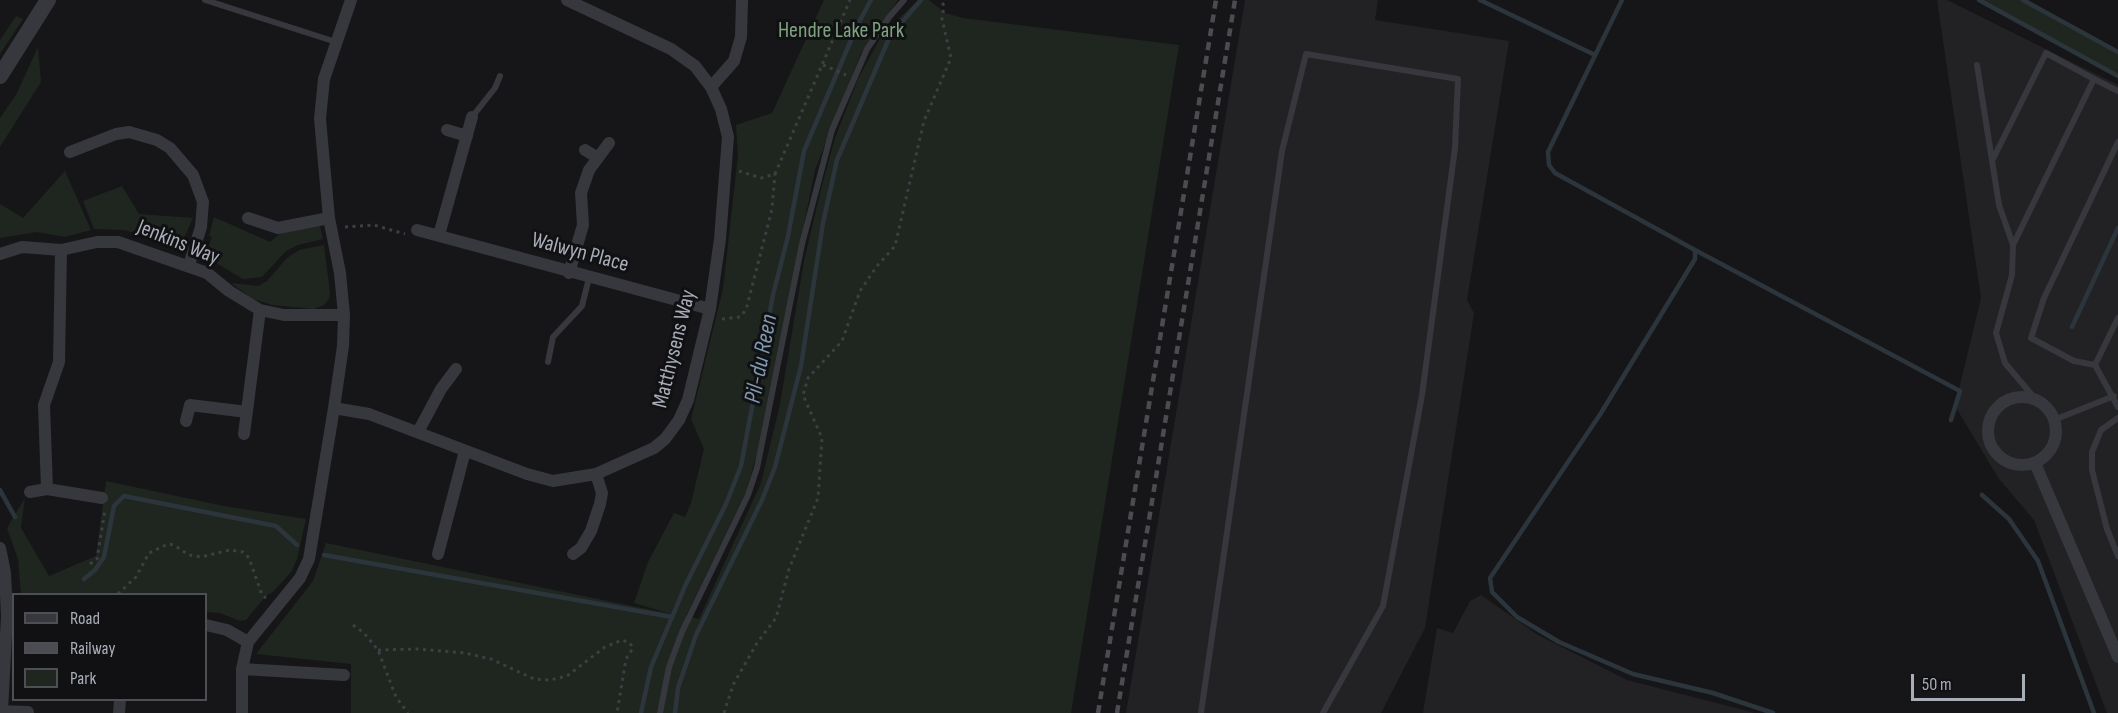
<!DOCTYPE html>
<html>
<head>
<meta charset="utf-8">
<style>
	body { margin:0 }
	#map { position:relative; width:2118px; height:713px; overflow:hidden; background:#161618; font-family:"Sofia Sans Condensed",sans-serif }
	canvas { display:block }
	.legend { position:absolute; left:12px; top:593px; width:195px; height:108px; box-sizing:border-box; background:#111113; border:2px solid #4d4f55; margin:0; padding:8px 10px; list-style:none; font-size:18px; color:#a8adb8 }
	.legend li { display:flex; align-items:center; gap:12px; height:30px }
	.legend b { width:30px; border:2px solid #4d4f55 }
	.scale { position:absolute; left:1911px; top:674px; width:114px; height:27px; box-sizing:border-box; border:3px solid #a8adb8; border-top:0; padding-left:8px; font-size:18px; line-height:21px; white-space:nowrap; color:#a8adb8; -webkit-text-stroke:4px #111113; paint-order:stroke }
</style>
</head>
<body>
<div id="map">
<canvas width="2118" height="713"></canvas>
<ul class="legend">
<li><b style="height:8px;background:#37383d"></b>Road</li>
<li><b style="height:8px;background:#4a4c52"></b>Railway</li>
<li><b style="height:16px;background:#1e261f"></b>Park</li>
</ul>
<div class="scale">50 m</div>
</div>
<script>
const ctx = document.querySelector('canvas').getContext('2d');
ctx.lineJoin = 'round';
function paint(path, color) {
  ctx.fillStyle = color;
  ctx.fill(path, 'evenodd');
}
function shape(rows) {
  const path = new Path2D();
  for (const r of rows) {
    if (r.length === 3) {
      path.moveTo(r[0] + r[2], r[1]);
      path.arc(r[0], r[1], r[2], 0, 2 * Math.PI);
      continue;
    }
    path.moveTo(r[0], r[1]);
    for (let i = 2; i < r.length; i += 2) path.lineTo(r[i], r[i + 1]);
  }
  return path;
}
function trace(path, color, width, dash) {
  ctx.strokeStyle = color;
  ctx.lineWidth = width;
  ctx.lineCap = dash ? 'butt' : 'round';
  ctx.setLineDash(dash || []);
  ctx.stroke(path);
}
function drawText(font, color, halo, rows, align = 'center') {
  ctx.font = font + ' "Sofia Sans Condensed",sans-serif';
  ctx.lineWidth = 6;
  ctx.setLineDash([]);
  ctx.textBaseline = 'middle';
  ctx.strokeStyle = halo;
  ctx.fillStyle = color;
  for (const [text, x, y, turn = 0] of rows) {
    ctx.save();
    ctx.translate(x, y);
    ctx.rotate((+turn || 0) * Math.PI / 180);
    ctx.textAlign = isNaN(turn) ? turn : align;
    if (halo) ctx.strokeText(text, 0, 0);
    ctx.fillText(text, 0, 0);
    ctx.restore();
  }
}
paint(shape([
	[1245,0,1378,0,1375,20,1509,41,1467,300,1474,313,1425,628,1381,713,1126,713],
	[1937,0,1947,0,2118,85,2118,713,2107,713,2034,520,1999,479,1955,406,1981,298],
	[1481,595,1538,635,1627,680,1755,713,1423,713,1437,628,1453,633,1470,601]
]), '#222225');
paint(shape([
	[824,0,898,0,861,53,815,170,759,447,746,492,686,616,699,619,761,483,780,404,804,261,821,189,835,138,858,79,882,35,918,0,929,0,945,13,963,18,1179,45,1071,713,351,713,351,664,256,654,313,581,326,543,671,614,634,603,648,562,674,513,685,517,691,503,704,449,691,419,723,289,738,155,736,125,772,113],
	[1979,0,2023,0,2118,52,2118,76],
	[16,16,23,19,0,54,0,40],
	[38,47,41,82,0,147,0,118,16,95],
	[65,171,91,230,65,237,37,232,0,238,0,204,23,218],
	[122,186,139,214,193,218,182,243,174,246,125,230,94,229,83,201],
	[214,217,270,242,282,232,320,226,323,239,298,245,286,251,262,277,243,279,208,258,206,252,212,237,209,236],
	[324,245,330,292,329,299,324,305,314,309,272,305,253,299,231,283,258,286,267,281,287,258,299,250],
	[106,481,224,506,306,519,297,559,292,571,273,592,266,596,246,620,240,621,220,613,206,612,206,594,21,594,18,559,7,528,25,498,21,528,49,576,96,556]
]), '#1e261f');
trace(shape([
	[1480,0,1595,55],
	[1622,0,1548,152,1549,165,1555,173,1695,250,1695,259,1601,413,1490,578,1492,592,1517,617,1559,642,1633,674,1713,693,1773,713],
	[1979,0,2118,76],
	[2023,0,2118,52],
	[1695,250,1960,391,1951,420],
	[2072,327,2118,228],
	[0,490,15,517],
	[1982,495,2009,519,2038,561,2094,713],
	[324,555,672,617],
	[84,579,95,570,104,557,114,506,124,496,276,526,297,545],
	[641,713,651,667,686,584,726,504,741,466,773,295,788,236,804,151,857,26,871,0],
	[675,713,678,688,696,635,762,500,775,467,801,366,823,223,837,160,890,36,921,0]
]), '#2c353c', 4.5);
trace(shape([
	[823,65,846,75],
	[739,171,761,178,775,174,850,0],
	[345,227,374,225,405,234],
	[722,319,740,317,746,310,772,209,775,174],
	[90,564,97,559,105,510],
	[118,594,136,577,149,553,168,544,174,545,189,555,201,557,230,550,243,552,249,558,262,595,266,598],
	[353,625,364,633,378,650,396,697,408,713],
	[378,650,417,649,465,653,491,659,534,679,550,680,567,676,605,647,622,640,630,643,633,648,626,659,617,713],
	[724,713,733,685,757,643,776,618,789,569,818,498,822,438,803,395,808,378,842,341,860,291,877,266,895,246,924,121,951,58,942,19,944,6,941,0]
]), '#3d3f44', 3, [3, 4.5]);
trace(shape([
	[205,0,336,42],
	[1977,65,1999,205,2013,245],
	[472,117,495,88,500,76],
	[2118,142,2044,298,2031,338,2074,361,2095,365,2118,407],
	[1993,159,2046,53,2094,79],
	[548,362,553,337,582,306,589,278],
	[2095,365,2118,318],
	[2037,401,2005,363,1996,333,2012,275,2013,245,2094,79,2118,91],
	[2118,418,2101,430,2092,452,2092,470,2107,529,2118,556],
	[2054,420,2114,396],
	[660,713,669,667,682,632,748,495,757,468,802,244,832,130,867,49,890,16,904,0],
	[1201,713,1282,151,1306,54,1458,79,1455,148,1422,395,1383,606,1323,713]
]), '#37383d', 6);
trace(shape([
	[711,87,734,61,741,37,742,0],
	[447,130,467,136],
	[585,150,598,158],
	[70,152,116,134,129,132,157,140,170,148,193,175,203,202,201,227,189,265],
	[248,218,278,228,329,218],
	[417,230,710,309],
	[439,235,472,117],
	[0,254,22,247,61,250,97,242,118,242,207,273,229,291,260,310,284,315,344,315],
	[569,273,583,225,581,193,589,170,609,143],
	[2022,431,34],
	[334,408,369,414,527,474,553,481,596,474,654,448,665,439,679,420,688,400,710,309,720,239,728,137,721,109,711,87,695,66,671,49,567,0],
	[186,421,190,405,247,412],
	[418,432,441,389,456,369],
	[244,434,260,310],
	[2035,463,2118,657],
	[47,489,44,405,59,362,61,250],
	[30,492,47,489,102,498],
	[0,548,5,573,7,616,2,711],
	[438,554,465,451],
	[573,554,581,548,591,531,600,504,602,493,596,474],
	[206,625,227,630,248,642],
	[242,669,344,675],
	[0,711,28,712],
	[119,713,120,700],
	[242,713,242,669,248,642,300,578,309,559,334,408,343,346,344,315,340,273,329,218,320,119,324,79,351,0]
]), '#37383d', 12);
trace(shape([
	[0,76,48,0]
]), '#37383d', 16);
trace(shape([
	[1098,713,1216,0],
	[1117,713,1235,0]
]), '#4a4c52', 4.5, [8, 6]);
drawText('22px', '#7fa381', '#111113', [
	["Hendre Lake Park",841,31]
]);
drawText('22px', '#a8adb8', '#111113', [
	["Jenkins Way",178,243,22],
	["Walwyn Place",580,253,15],
	["Matthysens Way",675,349,-76]
]);
drawText('italic 24px', '#7f9bb3', '#111113', [
	["Pil-du Reen",762,359,-79]
]);
</script>
</body>
</html>
